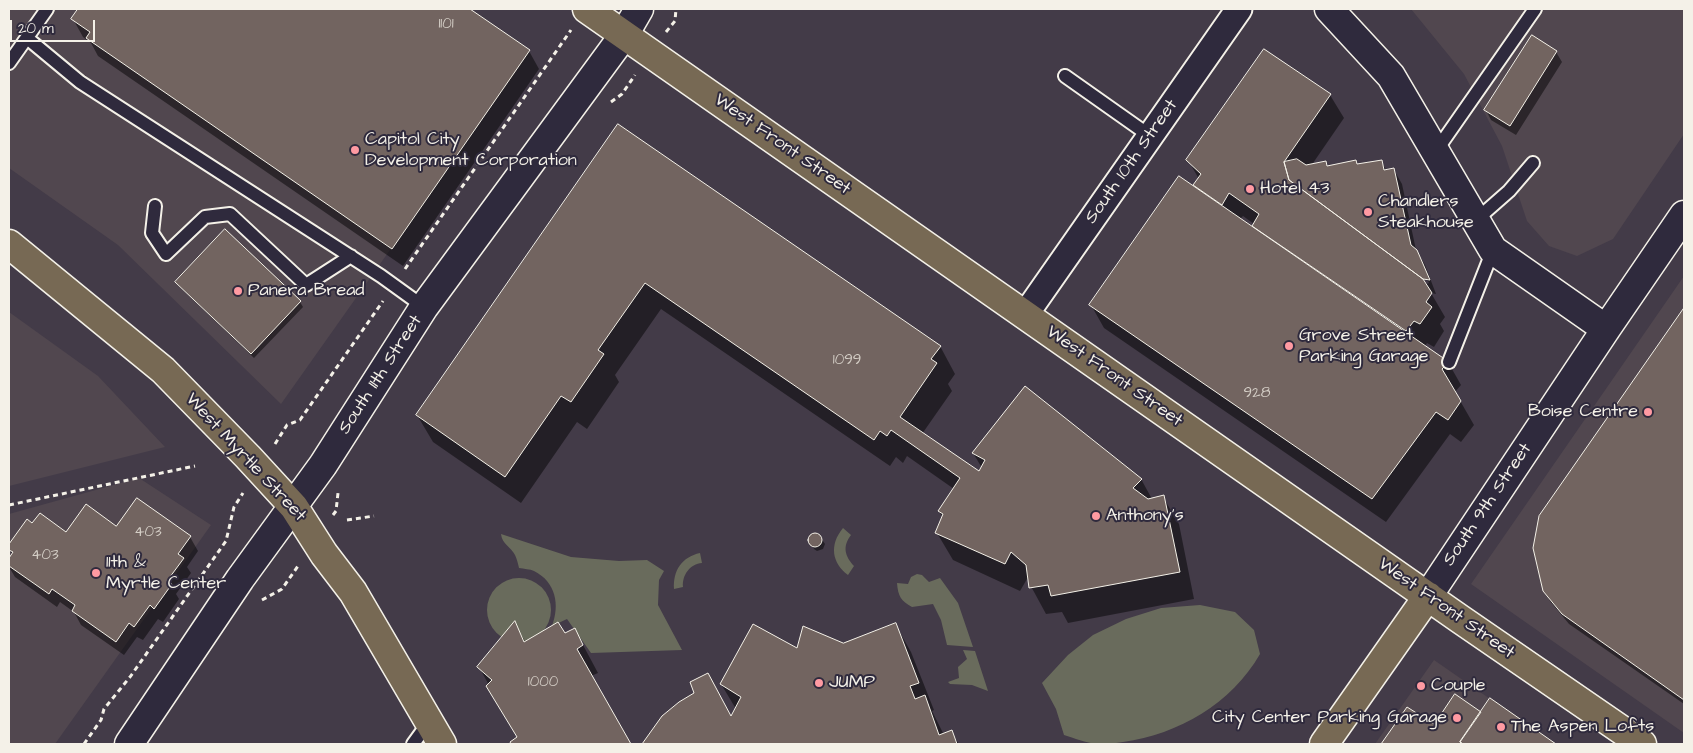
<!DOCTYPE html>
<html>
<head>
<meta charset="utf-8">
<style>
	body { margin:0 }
	#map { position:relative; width:1693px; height:753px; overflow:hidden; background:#433b48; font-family:"Architects Daughter",sans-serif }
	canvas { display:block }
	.frame { position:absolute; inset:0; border:10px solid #f4f1e8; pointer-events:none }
	.scale { position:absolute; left:10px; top:20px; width:85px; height:22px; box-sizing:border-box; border:2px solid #f4f1e8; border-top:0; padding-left:6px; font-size:15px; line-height:18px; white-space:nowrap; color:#f4f1e8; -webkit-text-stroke:4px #2f2a3d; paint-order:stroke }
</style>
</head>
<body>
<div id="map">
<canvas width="1693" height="753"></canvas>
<div class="frame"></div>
<div class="scale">20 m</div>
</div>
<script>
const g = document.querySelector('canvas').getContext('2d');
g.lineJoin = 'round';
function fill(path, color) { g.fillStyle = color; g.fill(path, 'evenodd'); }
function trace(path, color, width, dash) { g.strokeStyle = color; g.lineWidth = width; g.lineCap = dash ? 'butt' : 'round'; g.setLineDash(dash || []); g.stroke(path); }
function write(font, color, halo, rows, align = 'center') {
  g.font = font + ' "Architects Daughter",sans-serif'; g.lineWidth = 4; g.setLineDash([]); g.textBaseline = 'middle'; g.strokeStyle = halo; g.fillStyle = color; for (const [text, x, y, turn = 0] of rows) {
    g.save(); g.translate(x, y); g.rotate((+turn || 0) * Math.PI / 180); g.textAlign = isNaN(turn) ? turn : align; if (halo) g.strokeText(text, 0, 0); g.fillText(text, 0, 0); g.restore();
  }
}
fill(new Path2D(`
	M9 9H471L530 52 281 404 118 245 9 168Z
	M1411 9H1684V134L1613 239 1577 256 1549 246 1527 221 1502 146 1464 74Z
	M1684 276V733L1471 584Z
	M9 312 98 376 165 447 9 486Z
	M139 478 211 525 55 744H9V514Z
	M1434 660 1555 744H1375Z`), '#51474f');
fill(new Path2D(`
	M843 528 851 535C842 547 845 556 854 566L848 575C832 563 829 545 843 528Z
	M501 534 571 557 619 561 647 560 664 571 659 580 658 605 682 650 591 653 567 619 552 626C560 605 556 582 534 571 530 569 524 569 519 568 518 564 517 559 515 555 511 547 502 544 501 534Z
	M700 553 702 563C690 564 682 575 683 587L674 589C673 570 682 557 700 553Z
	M917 574 922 575 929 582 940 578 958 603 973 647 947 645 941 620 933 604 912 607C901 601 898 596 897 583L908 584 911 577Z
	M487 610a32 32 0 1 1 64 0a32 32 0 1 1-64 0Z
	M1200 605 1235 612 1254 630 1260 654C1231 704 1179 734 1123 742 1115 743 1105 745 1097 744 1086 743 1074 738 1064 735L1056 709 1042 683 1068 655 1093 635 1126 619 1161 608Z
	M963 650 975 651 988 691 972 685 950 684 948 682 959 678 958 667 967 659Z`), '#696b5c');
fill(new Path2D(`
	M80 9H467L529 51 539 69 403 266 98 56 91 43 83 37 73 19Z
	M1532 37 1556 52 1562 62 1516 135 1491 120 1486 110Z
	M1330 95 1344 118 1311 166 1326 162 1328 167 1381 162 1387 171 1394 170 1402 184 1416 250 1425 265 1436 294 1431 293 1445 317 1440 324 1444 331 1434 347 1427 343 1425 346 1448 362 1461 385 1455 392 1474 425 1461 442 1450 434 1386 522 1104 328 1091 305 1199 179 1188 160ZM1297 184 1429 282 1428 284 1297 188ZM1243 216 1254 224 1252 227 1240 219Z
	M618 125 940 346 955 374 948 384 952 391 922 434 980 473 982 468 973 453 1141 479 1152 499 1163 497 1179 524 1194 599 1068 623 1062 612 1046 614 1027 579 1020 591 953 560 937 533 943 518 939 511 954 489 907 456 903 463 896 457 890 466 661 309 615 375 619 382 587 429 577 422 521 503 433 442 417 415Z
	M225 231 300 302 303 307 254 358 179 286 176 282Z
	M1684 310V704L1569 624 1550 601 1544 590 1540 516Z
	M27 521 33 525 67 533 117 528 190 537 198 551 187 567 191 573 176 594 179 599 163 622 158 619 143 640 137 637 124 655 81 625 74 612 60 602 57 607 15 577 9 567V560L12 555 9 546Z
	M816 533 819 535 825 544 823 549 817 551 814 549 809 538 812 535Z
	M515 624 526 643 565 634 575 630 598 673 591 676 630 744H513L512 742 518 738 479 667Z
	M895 624 911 652 934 710 932 711 944 735 951 732 959 744H644L663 717 696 693 708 675 731 717 736 709 721 684 798 650 843 644Z
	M1490 700 1554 744H1383L1408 708 1434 726 1481 714Z`), '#0007');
const building = new Path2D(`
	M78 9H470L530 50 392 249 86 38 90 32 71 19Z
	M1532 35 1557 51 1510 126 1484 110Z
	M1264 49 1331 94 1284 162 1289 180 1423 279 1432 293 1426 302 1432 307 1420 324 1414 321 1406 331 1252 226 1259 214 1229 193 1222 205 1193 185 1201 174 1186 160Z
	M618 124 941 346 931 359 937 363 900 417 979 471 985 460 972 453 1025 386 1142 479 1133 488 1148 499 1164 495 1180 572 1051 596 1048 585 1029 588 1026 565 1011 552 1005 564 935 533 943 514 938 511 960 478 891 430 887 436 880 431 874 440 645 283 598 350 604 354 571 402 561 396 505 477 416 415Z
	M1297 159 1306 165 1326 161 1327 166 1356 160 1357 164 1382 160 1384 170 1394 168 1411 245 1417 250 1430 280 1423 279 1289 180 1284 162Z
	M1179 176 1449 362 1442 369 1461 401 1448 420 1436 412 1372 499 1089 305Z
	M225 229 301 301 251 354 175 282Z
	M1684 308V700L1562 614 1543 591 1533 548 1539 516Z
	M137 498 191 536 178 554 184 558 167 581 172 584 154 609 150 605 134 627 129 623 116 642 72 611 75 605 52 589 49 594 9 566V558L13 552 9 550V544L27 519 32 523 40 513 66 532 86 504 116 526Z
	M808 540a7 7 0 1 1 14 0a7 7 0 1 1-14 0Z
	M515 621 524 642 558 622 565 633 575 628 583 645 577 649 631 744H511L510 742 517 737 486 686 492 680 477 667Z
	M896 623 919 683 910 686 915 699 925 695 939 735 952 730 957 744H642L662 716 679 702 694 693 690 682 708 673 731 716 741 697 720 684 753 624 797 648 803 626 843 643Z
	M1455 694 1481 712 1460 742 1463 744H1381L1407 707 1434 724Z
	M1490 698 1556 744H1463L1460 742Z`);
fill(building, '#726460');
trace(building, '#f4f1e8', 1);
const lane = new Path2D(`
	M27 38 80 82 381 276 424 307
	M9 63 47 9
	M1065 76 1150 136
	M1436 151 1535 9
	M155 206 152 233 166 254 205 217 230 214 306 285 351 256
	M1476 220 1509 191 1533 163
	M1449 362 1493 250
	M413 744 429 722`);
const street = new Path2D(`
	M1025 315 1239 9`);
const secondary = new Path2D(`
	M1329 9 1391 76 1493 250 1606 329
	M1428 596 1606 329 1684 215
	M129 744 240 579 323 465 424 307 624 35 639 9`);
const primary = new Path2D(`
	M587 9 1460 619 1642 744
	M9 244 163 370 248 457 294 507 324 554 353 592 442 744
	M1324 744 1428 596`);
trace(lane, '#f4f1e8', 16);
trace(street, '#f4f1e8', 29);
trace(secondary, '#f4f1e8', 31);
trace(primary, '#f4f1e8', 31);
trace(new Path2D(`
	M666 32 675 21 676 9
	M611 102 622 94 635 75
	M405 269 571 30
	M275 444 287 425 300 420 383 301
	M9 505 195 466
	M333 515 336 511 338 493
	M347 520 374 516
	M262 600 282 589 298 566
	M84 744 101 720 104 709 130 677 226 541 234 507 243 493`), '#f4f1e8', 3, [5, 4]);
trace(lane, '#2f2a3d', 12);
trace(street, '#2f2a3d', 25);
trace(secondary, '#2f2a3d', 28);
trace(primary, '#776954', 28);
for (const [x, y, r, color] of [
	[355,150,5,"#ff9aa2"],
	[1250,189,5,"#ff9aa2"],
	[1368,212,5,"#ff9aa2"],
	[238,291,5,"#ff9aa2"],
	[1289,346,5,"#ff9aa2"],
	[1648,412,5,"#ff9aa2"],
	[1096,516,5,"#ff9aa2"],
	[96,573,5,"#ff9aa2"],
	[819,683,5,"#ff9aa2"],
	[1421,686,5,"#ff9aa2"],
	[1457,718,5,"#ff9aa2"],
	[1501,727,5,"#ff9aa2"]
]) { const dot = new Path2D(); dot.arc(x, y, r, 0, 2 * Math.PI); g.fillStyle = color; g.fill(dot); trace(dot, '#2f2a3d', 2); }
write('15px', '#d4cec6', null, [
	["1101",446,25],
	["1099",847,361],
	["928",1257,394],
	["403",148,533],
	["403",45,556],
	["1000",543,683]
]);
write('18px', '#f4f1e8', '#2f2a3d', [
	["Capitol City",365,140],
	["Development Corporation",365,161],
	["Hotel 43",1260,189],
	["Chandlers",1378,202],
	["Steakhouse",1378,223],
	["Panera Bread",248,291],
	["Grove Street",1299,336],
	["Parking Garage",1299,357],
	["Boise Centre",1638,412,"right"],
	["Anthony's",1106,516],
	["11th &",106,563],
	["Myrtle Center",106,584],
	["JUMP",829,683],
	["Couple",1431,686],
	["City Center Parking Garage",1447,718,"right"],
	["The Aspen Lofts",1511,727]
], 'left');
write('18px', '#f4f1e8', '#2f2a3d', [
	["West Front Street",782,145,35],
	["South 10th Street",1132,162,-55],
	["South 11th Street",381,375,-57],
	["West Front Street",1114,377,35],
	["West Myrtle Street",245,458,47],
	["South 9th Street",1488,505,-56],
	["West Front Street",1446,609,35]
]);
</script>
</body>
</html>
